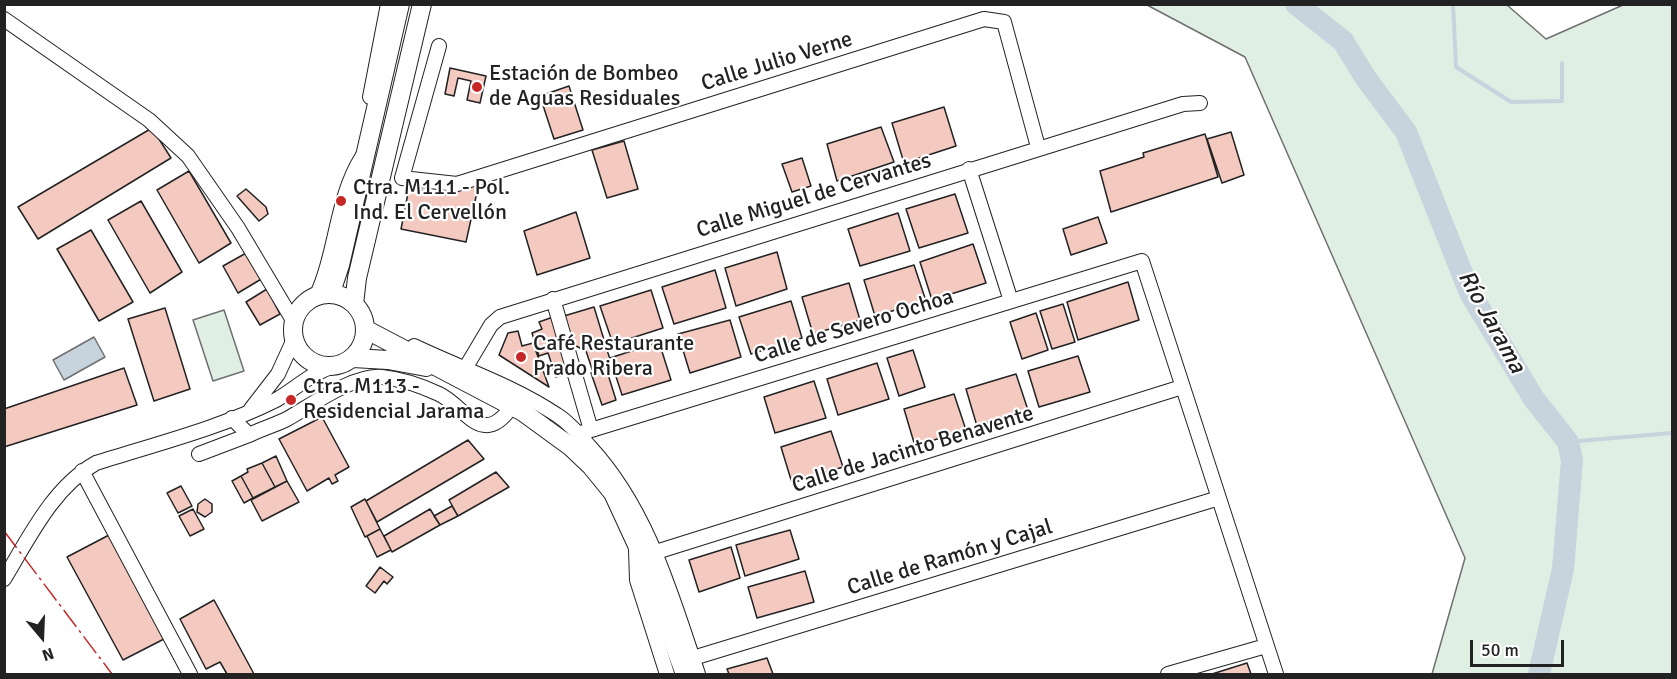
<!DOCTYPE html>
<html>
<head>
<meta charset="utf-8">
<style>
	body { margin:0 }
	#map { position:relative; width:1677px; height:679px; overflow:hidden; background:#fff; font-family:Signika,sans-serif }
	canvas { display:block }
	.frame { position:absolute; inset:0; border:6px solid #222; pointer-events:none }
	.north { position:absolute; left:12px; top:607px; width:60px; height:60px; -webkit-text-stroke:4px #fff; paint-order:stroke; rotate:161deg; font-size:16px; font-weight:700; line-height:24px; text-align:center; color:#222 }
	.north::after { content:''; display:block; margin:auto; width:21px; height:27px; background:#222; clip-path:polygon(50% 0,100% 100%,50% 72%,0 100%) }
	.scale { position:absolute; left:1470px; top:640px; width:94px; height:27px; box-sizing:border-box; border:3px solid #222; border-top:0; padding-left:8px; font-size:18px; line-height:21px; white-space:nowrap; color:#222; -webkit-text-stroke:4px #fff; paint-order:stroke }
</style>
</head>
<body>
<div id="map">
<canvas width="1677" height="679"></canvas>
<div class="frame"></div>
<div class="north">N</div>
<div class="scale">50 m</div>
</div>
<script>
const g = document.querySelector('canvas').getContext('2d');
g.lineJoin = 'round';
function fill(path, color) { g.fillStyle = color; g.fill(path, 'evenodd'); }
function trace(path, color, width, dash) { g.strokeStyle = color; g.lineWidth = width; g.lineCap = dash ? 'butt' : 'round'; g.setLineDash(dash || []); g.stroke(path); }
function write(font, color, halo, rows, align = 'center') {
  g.font = font + ' Signika,sans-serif'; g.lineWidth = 4.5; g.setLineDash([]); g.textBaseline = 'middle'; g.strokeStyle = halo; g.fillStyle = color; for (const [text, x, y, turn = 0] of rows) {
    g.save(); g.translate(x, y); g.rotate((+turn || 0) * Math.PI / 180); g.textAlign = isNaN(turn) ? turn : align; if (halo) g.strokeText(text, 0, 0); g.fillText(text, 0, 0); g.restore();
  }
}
const green = new Path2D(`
	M1147 5H1507L1546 39 1623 5H1672V674H1432L1465 558 1245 57Z
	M224 310 244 371 213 381 193 320Z`);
fill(green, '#e0efe3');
trace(green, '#6f6f6f', 1.5);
const water = new Path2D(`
	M94 337 105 357 64 380 53 360Z`);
fill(water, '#c7d3dd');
trace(water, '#6f6f6f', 1.5);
trace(new Path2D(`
	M1453 4 1456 67 1511 102 1562 101V63
	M1568 442 1672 433`), '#c7d3dd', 4);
trace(new Path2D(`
	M1296 4 1343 41 1365 77 1406 132 1470 293 1534 399 1568 442 1572 460 1563 569 1539 674`), '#c7d3dd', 22);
const building = new Path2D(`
	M450 68 486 76 480 103 467 100 471 81 458 78 454 96 445 94Z
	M569 86 583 130 554 139 540 96Z
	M944 107 956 146 904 163 892 123Z
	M881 127 894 162 837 181 827 144Z
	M152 128 171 158 38 239 18 207Z
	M1231 132 1244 175 1222 183 1207 139Z
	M1205 134 1218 177 1111 212 1100 171 1144 157 1143 153Z
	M624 141 638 189 607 198 592 150Z
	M802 158 811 186 792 192 782 164Z
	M189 171 231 243 199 263 157 190Z
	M479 183 466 242 401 229 409 188 446 195Z
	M246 189 266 207 268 214 259 221 237 196Z
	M955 194 968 233 919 248 906 209Z
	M141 201 182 272 150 293 108 220Z
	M576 212 590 258 537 275 524 231Z
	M898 213 910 251 860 266 848 229Z
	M1098 217 1107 243 1071 255 1063 229Z
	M91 230 133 302 99 321 57 249Z
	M973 244 986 283 932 300 920 262Z
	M248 252 263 278 238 293 223 266Z
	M777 252 787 289 736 306 725 268Z
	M914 265 926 301 875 316 864 280Z
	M715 270 726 308 674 324 662 287Z
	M1128 282 1139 320 1078 340 1067 302Z
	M849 283 860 320 813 334 802 297Z
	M267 289 280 314 260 325 246 302Z
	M651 290 663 328 613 344 600 306Z
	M791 301 802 338 751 354 739 317Z
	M1063 304 1075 342 1052 349 1040 311Z
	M594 307 612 366 593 372 586 351 574 345 564 316Z
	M165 308 190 389 154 401 128 319Z
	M1036 313 1048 350 1022 359 1010 322Z
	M553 317 571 372 556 377 548 353 539 356 532 333 542 329 539 322Z
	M730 320 741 357 690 373 678 334Z
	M518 331 522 346 533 343 549 387 499 355 508 333Z
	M659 342 671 380 622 395 610 358Z
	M913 350 925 387 899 396 887 358Z
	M1078 356 1090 392 1039 407 1028 371Z
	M877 363 889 399 838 415 827 379Z
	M124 368 137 405 4 447V409Z
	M606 368 616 400 602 405 591 373Z
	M1016 374 1028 410 977 426 966 389Z
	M814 381 826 418 775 433 764 397Z
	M954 394 966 430 915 446 904 409Z
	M322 417 349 467 335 475 338 481 332 484 329 478 307 491 279 439Z
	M831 431 843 467 792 483 781 447Z
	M468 440 484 459 377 522 366 501Z
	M276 456 287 481 275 487 262 463Z
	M262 463 275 487 253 498 241 476 248 472 247 469Z
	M496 472 509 487 458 516 449 500Z
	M241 476 253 498 244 503 232 481Z
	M287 481 299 502 262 521 251 500Z
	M181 486 192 506 178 513 167 493Z
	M205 499 212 504V512L205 517 197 512 198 504Z
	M365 499 380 529 365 537 351 507Z
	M452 506 458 516 440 525 434 516Z
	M193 509 204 529 190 536 179 516Z
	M430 509 440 525 392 552 384 536Z
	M380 529 391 550 377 557 367 536Z
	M790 530 799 559 745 576 736 545Z
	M109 535 164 639 123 660 67 557Z
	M731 547 740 578 699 592 689 560Z
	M380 567 393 577 387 584 384 581 375 593 366 586Z
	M805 571 814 602 757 618 748 587Z
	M214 600 254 674H227L220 662 206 669 180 619Z
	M767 658 773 674H729L727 669Z
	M1247 663 1251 674H1212Z`);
fill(building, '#f3c9c0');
trace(building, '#222', 1.5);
const minor = new Path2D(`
	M4 19 149 120 188 156 238 228 294 322
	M439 46 402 178 457 184 984 19 1004 22 1038 147
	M370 97 388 4
	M969 169 1011 301
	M316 297C337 252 336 198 362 157
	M553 299 591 430
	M414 346C462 369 512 385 557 415 570 423 580 436 590 447 648 510 671 594 698 674
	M466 367 491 325 500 317 1183 104 1200 103
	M251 409 278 374 294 339
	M232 418 249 435C261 429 275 425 287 419 310 406 354 374 382 377 400 379 422 386 439 394 465 406 482 450 512 406
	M578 434 1142 261 1276 674
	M199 454 249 435
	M82 471 190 674
	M636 550 637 580 667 674
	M656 552 1182 387
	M4 579C29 538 53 487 96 463 156 444 220 428 276 400 295 389 310 374 331 367
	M693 658 1219 498
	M1168 674 1266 646`);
const major = new Path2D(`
	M293 330a36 36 0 1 1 72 0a36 36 0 1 1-72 0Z
	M327 294 333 286 340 265 400 4
	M354 304 357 278 422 4
	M365 329 523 412 571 447 591 466 613 493 637 545 685 674
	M353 358 388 360 426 367`);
trace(minor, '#222', 16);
trace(major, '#222', 20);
trace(minor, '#fff', 14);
trace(major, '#fff', 18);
trace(new Path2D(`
	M4 531 112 674`), '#c62828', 1.5, [21, 4.5, 3, 4.5]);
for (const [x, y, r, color] of [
	[477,87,6,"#c62828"],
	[341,201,6,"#c62828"],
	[521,357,6,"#c62828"],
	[291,400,6,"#c62828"]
]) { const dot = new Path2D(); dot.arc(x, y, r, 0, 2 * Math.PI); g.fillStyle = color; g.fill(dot); trace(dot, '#fff', 2); }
write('22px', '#222', '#fff', [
	["Calle Julio Verne",777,62,-17],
	["Calle Miguel de Cervantes",814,196,-17],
	["Calle de Severo Ochoa",854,327,-17],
	["Calle de Jacinto Benavente",913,450,-17],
	["Calle de Ramón y Cajal",950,558,-17]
]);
write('22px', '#222', '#fff', [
	["Estación de Bombeo",489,74],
	["de Aguas Residuales",489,99],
	["Ctra. M111 - Pol.",353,188],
	["Ind. El Cervellón",353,213],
	["Café Restaurante",533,344],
	["Prado Ribera",533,369],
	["Ctra. M113 -",303,387],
	["Residencial Jarama",303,412]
], 'left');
write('italic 24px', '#222', '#fff', [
	["Río Jarama",1491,322,61]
]);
</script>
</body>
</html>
